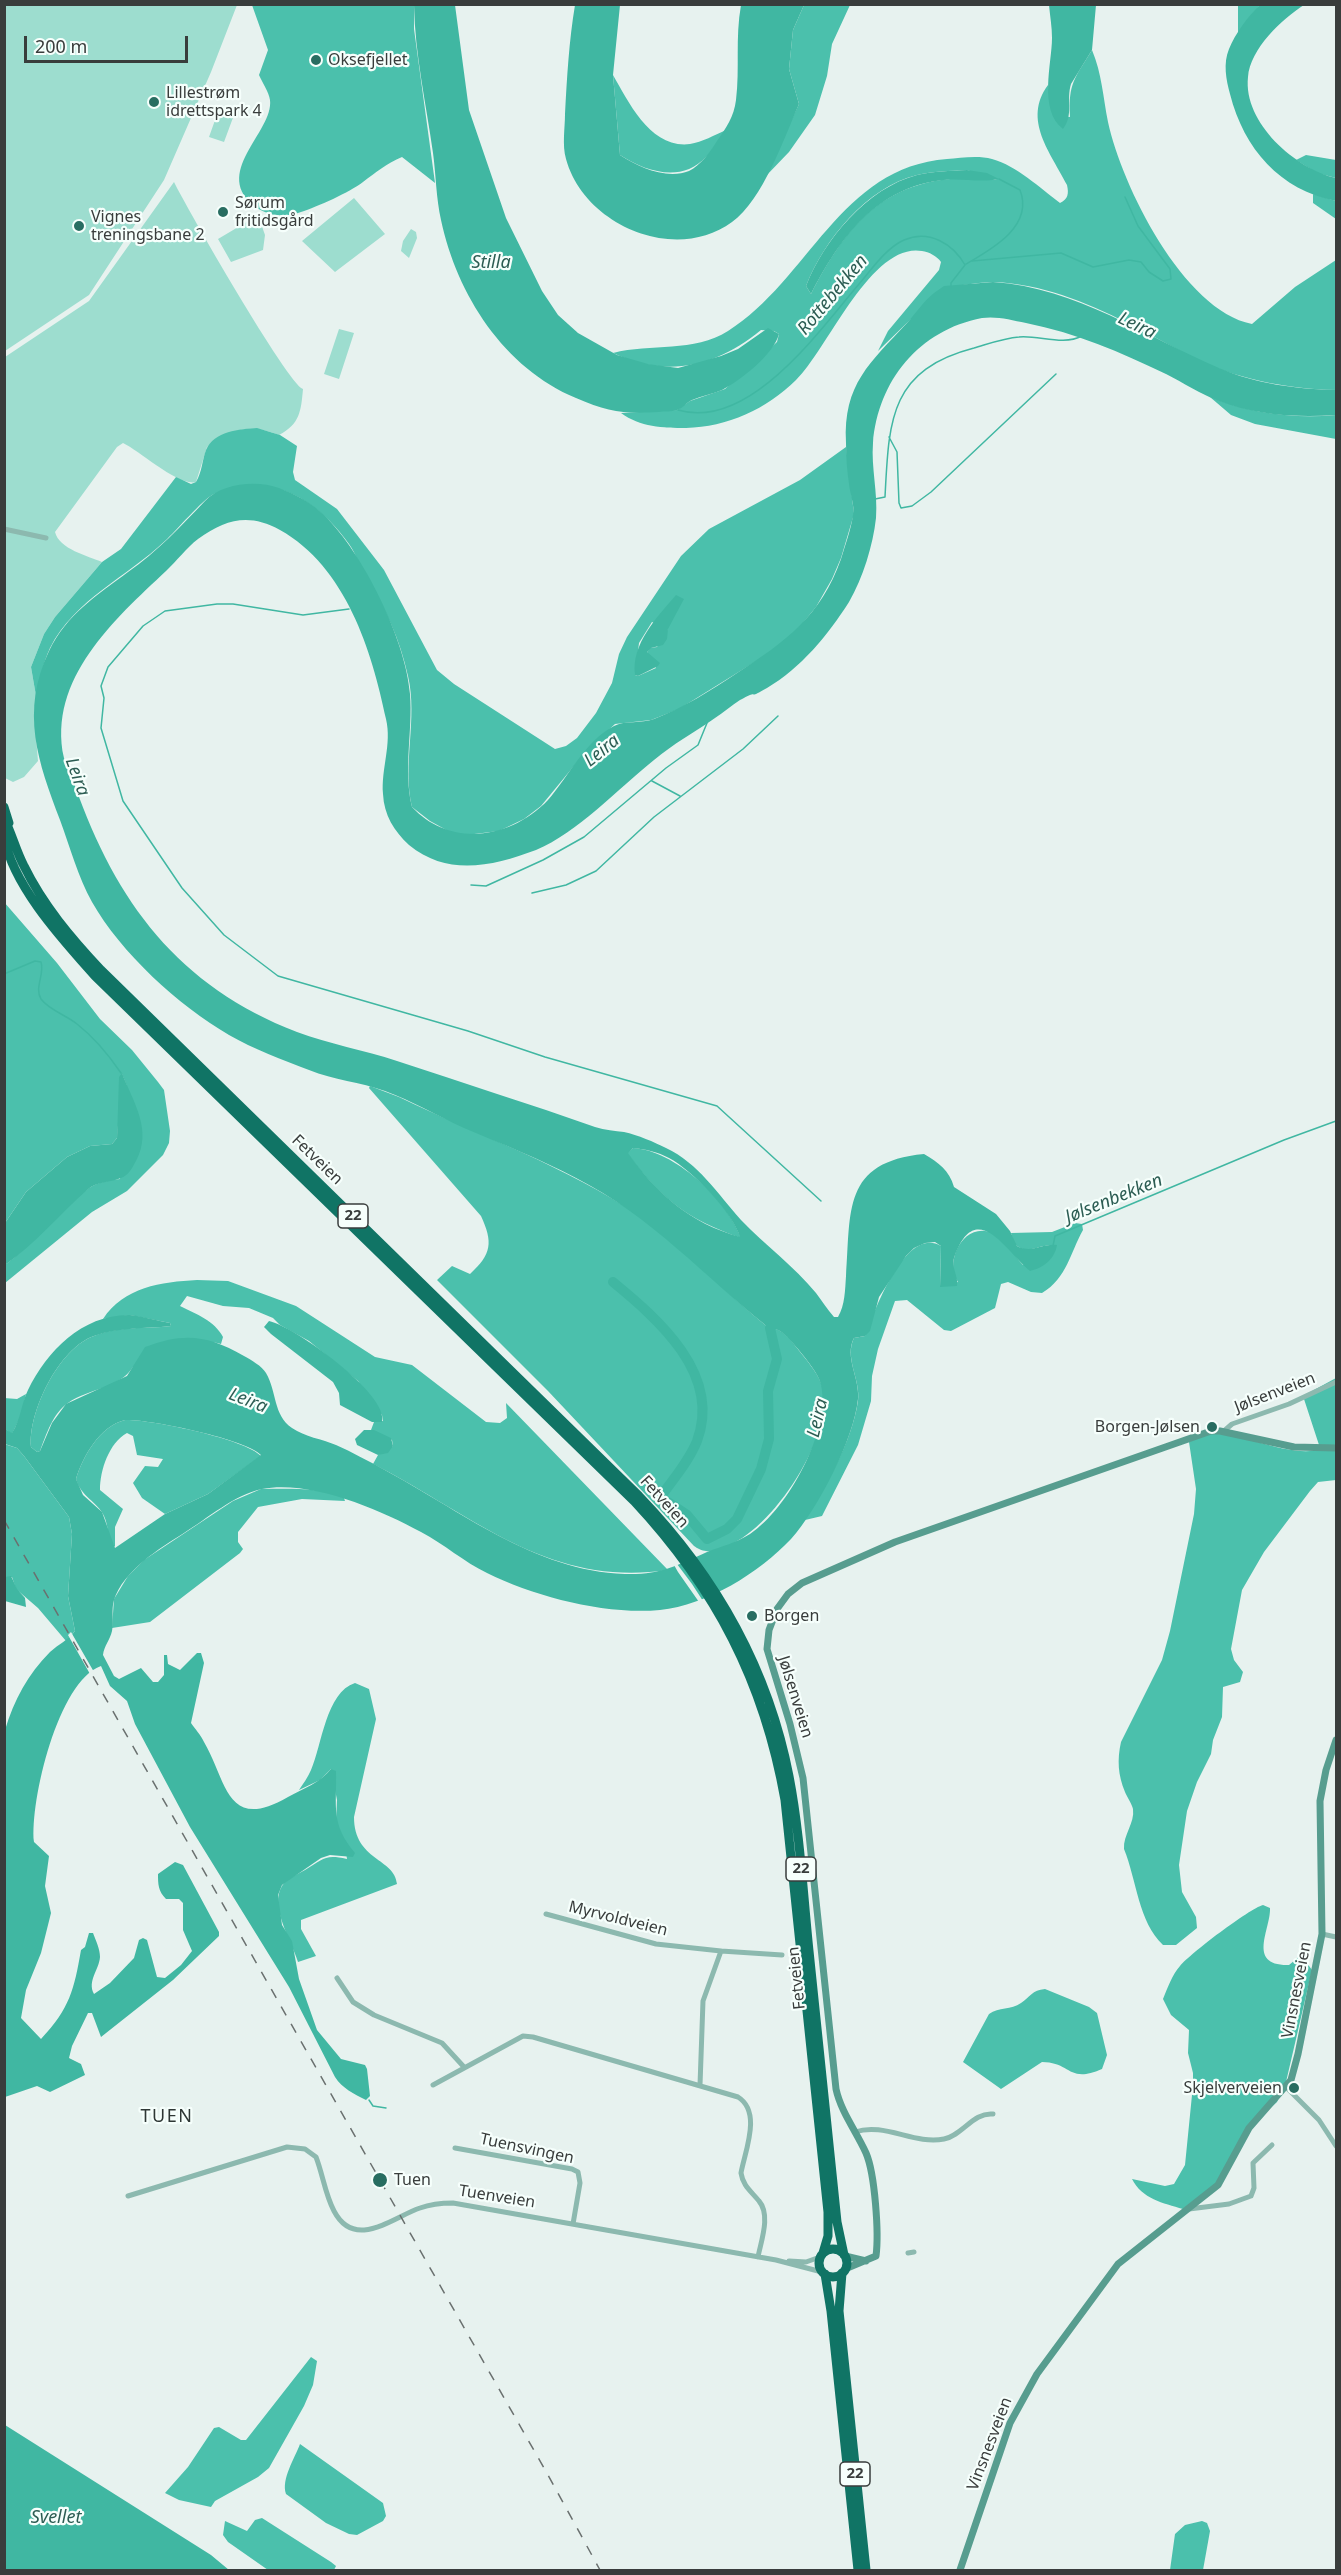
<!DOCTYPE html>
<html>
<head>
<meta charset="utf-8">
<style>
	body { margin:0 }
	#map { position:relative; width:1341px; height:2575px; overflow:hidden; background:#e7f2ef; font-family:"Noto Sans",sans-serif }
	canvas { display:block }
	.frame { position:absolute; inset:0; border:6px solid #393d3c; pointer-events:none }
	.scale { position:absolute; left:24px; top:36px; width:164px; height:27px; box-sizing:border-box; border:3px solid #393d3c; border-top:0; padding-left:8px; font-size:18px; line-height:21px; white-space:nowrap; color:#393d3c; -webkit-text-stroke:4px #f6fffc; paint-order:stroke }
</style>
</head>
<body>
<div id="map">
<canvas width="1341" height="2575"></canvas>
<div class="frame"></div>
<div class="scale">200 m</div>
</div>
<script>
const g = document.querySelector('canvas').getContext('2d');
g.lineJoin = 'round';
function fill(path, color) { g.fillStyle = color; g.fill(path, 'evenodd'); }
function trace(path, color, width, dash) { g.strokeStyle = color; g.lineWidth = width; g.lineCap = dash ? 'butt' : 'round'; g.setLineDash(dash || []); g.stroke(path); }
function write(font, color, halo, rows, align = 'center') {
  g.font = font + ' "Noto Sans",sans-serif'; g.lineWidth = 4.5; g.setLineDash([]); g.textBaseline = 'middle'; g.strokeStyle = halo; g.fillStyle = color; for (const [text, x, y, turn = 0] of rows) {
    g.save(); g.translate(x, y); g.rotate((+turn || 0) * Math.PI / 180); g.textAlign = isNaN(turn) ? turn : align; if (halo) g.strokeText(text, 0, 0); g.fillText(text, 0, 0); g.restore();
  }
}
fill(new Path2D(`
	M5 4 237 5 211 72 164 180 89 295 5 351Z
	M219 109 234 115 224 142 209 137Z
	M174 182C186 207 288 384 303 389 301 411 300 424 279 435 248 423 234 429 207 447L196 482C179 487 140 451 123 443L117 447 55 532C59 549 88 556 102 562L55 617 44 634 31 667 36 696 34 713 38 761 24 777 13 782 5 778V357L89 301Z
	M354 198 385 234 335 272 302 241Z
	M259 218 265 235 263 250 231 262 218 239 250 220Z
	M411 229 416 232 417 238 409 258 401 251 403 241Z
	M339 329 354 333 339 379 324 374Z`), '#9dddcf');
fill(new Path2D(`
	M252 5H414V29L435 183 402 157C387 163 375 173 363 182 350 192 317 207 301 212 287 217 271 217 257 208 209 174 274 132 270 100 269 92 262 82 259 75L268 50Z
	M804 5H850L832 44 827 76 815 115 789 152 764 178 799 104 789 69 793 30Z
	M1238 5H1260L1238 33Z
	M1092 50C1102 74 1103 97 1108 122 1122 186 1183 310 1252 324L1295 287 1336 260V390C1287 389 1235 379 1190 356 1148 334 1107 310 1062 295 1041 288 1017 283 994 282 978 282 961 286 944 287L878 351 888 331 939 270 941 262C937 256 929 252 922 251 871 242 828 349 796 380 767 409 727 427 686 428 663 428 640 427 621 413L677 410 690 401 725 389 777 342 779 334 774 331 761 330C717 366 668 379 613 353 651 343 694 353 728 331 809 280 840 167 947 159 960 158 978 155 992 159 1017 166 1040 188 1060 203 1068 199 1069 194 1067 185 1051 153 1022 120 1048 85L1054 115 1070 117C1068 83 1075 78 1092 50ZM967 170 997 180C979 180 960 177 941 180 873 190 841 236 811 294L806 286C824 240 867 187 917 175 933 171 950 171 967 170Z
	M613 75C629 103 651 149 690 144 702 142 715 135 726 130 719 139 714 149 706 157 682 183 646 172 620 155Z
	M1306 155 1336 160V178L1317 173 1296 160Z
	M1313 194 1336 201V219L1313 203Z
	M1210 397C1250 413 1293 419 1336 415V439L1255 424 1231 415Z
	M257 428 280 435 297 446 293 472 295 480 337 509 384 570 437 670 454 684 555 749 566 746 577 738 596 713 612 683 619 654 627 637 681 556 709 529 800 480 846 447 854 514 841 558 832 579 816 607 793 635 766 655 679 709 651 720 615 724 587 750 541 806 524 819 499 831 466 835 450 832 430 821 412 807C402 764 418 719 408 676 400 639 385 608 366 576 360 566 356 554 349 544 317 499 268 469 214 494 203 499 176 531 165 541 127 577 75 599 50 648 43 663 40 680 36 696L31 667 44 634 55 617 102 562 121 549 176 477 191 484 196 482C202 472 202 461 206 450 214 431 240 429 257 428ZM652 622 668 629 657 647 650 648 647 652 656 668 638 676 635 675 639 643Z
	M4 902 57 963 100 1019 132 1050 158 1082 164 1090 170 1131 169 1143 163 1155 127 1191 92 1212 5 1283V1265C35 1243 58 1210 89 1188 98 1182 110 1180 120 1179L127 1086 122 1074 117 1138 112 1144 90 1146 67 1157 26 1192 5 1223Z
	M370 1086 399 1097C480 1136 566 1166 641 1217 687 1249 725 1293 769 1328 782 1328 790 1339 797 1348 805 1358 817 1372 821 1383 839 1431 771 1533 724 1547 719 1549 712 1552 706 1551 702 1551 697 1548 694 1546L548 1391 437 1280 452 1266 470 1274C492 1254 493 1242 481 1216L369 1088Z
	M633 1148C674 1150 727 1199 741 1238 687 1219 661 1199 627 1153Z
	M1075 1223 1082 1224 1083 1230C1070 1253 1067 1278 1042 1293L1031 1292 1008 1282 1001 1284 995 1308 951 1331 944 1330 907 1300 895 1301 878 1349 872 1376 871 1401 858 1445 822 1516 805 1520C827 1482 851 1445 858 1401 861 1380 844 1358 854 1338L865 1336C874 1313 905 1225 941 1246L940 1286 958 1282C945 1264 960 1228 985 1231 1001 1232 1013 1254 1023 1265L1056 1246C1040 1242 1028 1258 1014 1243L1011 1233 1052 1232Z
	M197 1280 228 1281 296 1306 375 1357 412 1365 486 1422 500 1423 507 1418 506 1403 668 1570C547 1588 472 1514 373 1464L378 1455 393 1446 392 1440 371 1430 374 1422 383 1421 382 1415 358 1381 309 1341 280 1325 273 1318 249 1308 223 1306 187 1296 180 1306C196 1314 215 1321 223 1337L221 1344 213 1342 133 1367C119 1389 89 1388 68 1403 53 1413 46 1435 40 1451L37 1452 31 1447C28 1412 59 1348 94 1336 118 1326 145 1329 171 1326L170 1323 130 1315 103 1319C124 1287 161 1282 197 1280Z
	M1336 1378V1480L1318 1482 1310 1491 1264 1552 1242 1590 1231 1649 1234 1660 1243 1672 1240 1682 1223 1687 1222 1717 1213 1740 1211 1754 1197 1782 1187 1811 1179 1865 1182 1892 1196 1917 1197 1928 1176 1945H1163C1138 1921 1137 1881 1124 1849 1123 1835 1135 1823 1133 1809 1132 1804 1127 1797 1125 1792 1118 1775 1117 1760 1121 1742L1162 1660 1170 1631 1194 1514 1196 1489 1189 1442 1215 1428C1234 1435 1304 1460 1320 1448L1303 1396Z
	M26 1394 21 1416 12 1434 5 1429 4 1398 17 1399Z
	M125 1420C149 1419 246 1439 261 1456L208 1494 165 1514 142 1498 133 1483 145 1466 158 1467 163 1459 137 1455 133 1436 127 1433C109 1443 100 1470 100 1490L123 1509 115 1527V1547C107 1538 109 1527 104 1516 97 1501 81 1497 76 1479 83 1456 100 1426 125 1420Z
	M4 1444 17 1448 24 1456 69 1517 72 1534 68 1596 75 1631 66 1641 38 1608 16 1589 12 1577H5Z
	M261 1489C290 1489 318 1487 344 1498L345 1501 302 1499 258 1507 238 1532V1542L243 1549 240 1553 150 1622 112 1628 114 1599 128 1576 144 1560 233 1501Z
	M355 1683 369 1689 376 1719 354 1817C354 1861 395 1858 397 1884L301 1920V1929L316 1956 298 1962C292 1942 269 1906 282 1886 286 1879 298 1874 305 1870 324 1859 324 1854 347 1859L344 1840 336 1822 337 1800 331 1769 320 1780 299 1790C303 1784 308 1777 311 1770 322 1745 326 1692 355 1683Z
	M1263 1905 1270 1908C1271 1929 1246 1966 1289 1965L1301 1955 1312 1970 1286 2082 1277 2102 1249 2127 1213 2188 1183 2209C1163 2203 1142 2199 1132 2179L1165 2186 1174 2184 1185 2165 1193 2085V2073L1188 2053 1189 2030 1171 2015 1163 1999C1168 1987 1172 1975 1180 1966 1191 1953 1249 1909 1263 1905Z
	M1045 1989 1089 2007 1097 2013 1107 2055 1102 2069C1068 2084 1071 2062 1042 2062L1001 2089 963 2062 989 2014C999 2007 1011 2010 1021 2003 1030 1997 1032 1990 1045 1989Z
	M311 2357 317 2361 313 2385 304 2406 269 2468 258 2477 215 2501 211 2507 179 2500 165 2493 188 2467 214 2428 219 2427 241 2440H246Z
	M300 2444 383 2503 386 2516 383 2521 357 2535 349 2534 326 2523 286 2494C281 2479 295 2458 300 2444Z
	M262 2518 331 2562 336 2566 334 2570H268L228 2542 223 2535 225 2521 247 2531 255 2520Z
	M1202 2521 1207 2523 1210 2531 1203 2570H1170L1175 2534 1185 2525Z`), '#4bc0ac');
fill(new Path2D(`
	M414 5H455L469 110 506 218 542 291 558 315 578 333 617 355 648 364 678 368 721 356 738 349 768 328 779 334C774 354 740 381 722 390 712 394 702 396 692 400 687 402 682 409 677 410 672 412 664 411 659 412 624 414 608 412 576 398 504 368 457 295 441 220 436 198 436 175 433 153 426 103 415 55 414 5Z
	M575 5H620L613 75 620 155C638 167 667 180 689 171 701 165 710 152 717 141 726 128 734 117 736 100 740 68 735 39 741 5H804L793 30 789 69 799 104C784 138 763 200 732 222 675 264 584 225 566 159 562 145 565 128 565 114 567 77 569 41 575 5Z
	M1049 5H1096L1092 50 1071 84C1066 100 1074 115 1063 129 1038 110 1052 63 1052 38 1052 27 1050 16 1049 5Z
	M1260 5H1304C1282 19 1250 49 1248 77 1243 123 1296 169 1336 178V201C1280 190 1244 149 1230 94 1226 80 1223 63 1229 49 1235 34 1248 16 1260 5Z
	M967 170 987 173 999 179C981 183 962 178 944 180 876 187 840 238 811 294L806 286C824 240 867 188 917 175 933 171 950 171 967 170Z
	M993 282C1078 288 1144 336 1219 368 1256 384 1297 389 1336 390V415C1297 418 1256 415 1219 401 1200 394 1184 383 1166 374 1120 352 1076 333 1026 323 1011 320 997 316 982 318 919 330 878 381 873 443 871 468 878 492 876 518 873 545 863 578 849 602 828 635 801 668 767 688 743 702 764 687 740 700 732 705 723 713 715 718 695 732 673 744 654 760 619 788 577 833 536 850 493 866 448 877 409 845 394 831 384 815 383 794 381 769 392 744 386 719 372 651 346 567 280 530 249 513 226 519 198 539 186 548 177 561 166 571 115 619 47 679 64 758 67 770 71 775 75 786 116 902 178 986 297 1032 329 1044 364 1050 397 1061 463 1083 530 1104 595 1127 605 1130 615 1131 624 1132 638 1135 654 1142 666 1148 698 1163 718 1194 741 1220 765 1245 794 1266 816 1293 822 1301 827 1309 834 1317H838C845 1305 845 1290 846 1276 851 1211 842 1162 924 1154 939 1163 949 1170 954 1187L996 1214 1010 1231 1017 1246C1032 1254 1042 1243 1057 1245 1055 1259 1043 1268 1030 1271 1008 1254 977 1197 955 1255 950 1267 959 1276 957 1286L940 1287 941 1246 935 1242 925 1243 914 1248 906 1256 879 1297 870 1331 865 1336 854 1338C844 1357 860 1378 858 1399 854 1439 818 1509 791 1539 759 1573 707 1605 660 1610 605 1615 536 1597 487 1573 464 1562 444 1544 421 1532 378 1509 311 1480 262 1489 234 1495 208 1518 184 1533 160 1548 123 1571 114 1600 111 1610 114 1621 112 1631 110 1640 104 1646 103 1655L114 1676 119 1679 141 1668 153 1682H158L164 1675V1655H167L168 1664 180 1670 197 1653H201L204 1663 191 1723C195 1729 201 1735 204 1742 227 1781 226 1833 288 1797 303 1789 321 1782 331 1769L336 1771C337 1807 330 1823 355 1853L353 1857 330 1855 321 1858 282 1885 278 1895 282 1925 292 1941 299 1979 317 2030 341 2059 365 2065 367 2069 370 2096 366 2100C354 2094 342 2088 335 2077L289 1987 190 1827 135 1724 127 1701 110 1686 101 1666C58 1681 30 1801 34 1842L49 1856 45 1886 51 1913 41 1953 26 1990 21 2018 41 2039C70 2008 74 1990 81 1950L85 1947 89 1933H93C96 1941 100 1949 100 1957 99 1970 87 1981 94 1994L110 1983 134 1958 139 1940 143 1938 147 1940 157 1977 165 1978 181 1965 192 1951 183 1930V1903L179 1899H166C158 1891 158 1884 158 1874L175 1862 183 1865 219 1932V1936L173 1980 101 2037 92 2013H88L72 2046 69 2058 81 2064 85 2075 50 2092 37 2086 5 2097V1730C14 1700 28 1674 50 1652 59 1644 68 1640 75 1631L68 1596 72 1534 69 1517 24 1456 17 1448 5 1444V1429L12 1433C21 1419 21 1404 28 1390 47 1351 83 1314 130 1315 143 1316 157 1321 170 1323L171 1326C145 1329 119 1327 94 1336 59 1348 28 1412 31 1447L37 1452 40 1451 52 1423 66 1404 127 1376 145 1347C184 1332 208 1335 244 1356 251 1360 262 1366 266 1373 277 1392 273 1415 292 1428 305 1437 322 1439 336 1445 352 1452 368 1461 383 1469 460 1510 534 1571 625 1574 660 1575 676 1566 707 1552 722 1546 736 1543 750 1534 788 1509 831 1430 821 1385 819 1374 806 1359 798 1349 790 1340 782 1328 769 1328 705 1277 651 1216 576 1178 540 1159 502 1144 464 1128 438 1116 412 1101 385 1091 360 1082 334 1080 309 1070 283 1060 253 1049 229 1035 178 1005 121 953 92 902 78 877 70 847 60 820 38 762 20 712 49 651 67 614 96 596 128 572 157 552 181 526 205 501 222 483 257 480 279 488 295 494 312 503 324 515 363 553 406 640 410 694 413 731 403 769 412 807 450 848 511 839 548 800 569 776 585 741 614 726 625 720 641 724 654 719 683 708 710 691 737 673 785 642 821 616 841 559 845 546 851 529 853 515 855 506 850 494 849 484 847 471 846 457 846 443 843 384 870 363 907 323 916 313 923 302 934 293L944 286ZM633 1148C645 1149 658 1152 669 1158 692 1170 733 1213 740 1237 690 1223 658 1195 628 1153ZM125 1420C149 1419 246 1439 261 1455L208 1494 165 1514 115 1548 102 1512 83 1495 76 1479C83 1456 100 1426 125 1420Z
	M676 595 684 599 668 629 667 639 663 645 651 648 647 652 660 663 658 666 638 676 635 675C631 644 657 617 676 595Z
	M122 1073C133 1102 153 1130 136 1161 132 1168 129 1175 121 1178 110 1183 97 1181 87 1190 59 1215 35 1244 5 1265V1223L26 1192 67 1157 90 1146 112 1144 117 1138 119 1077Z
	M269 1321C294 1326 390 1395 382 1422H372L340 1405 339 1393 333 1382 271 1334 264 1327Z
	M364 1430H374L391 1438 393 1446 388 1453 378 1455 357 1445 355 1439Z
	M11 1576 17 1589 25 1598 26 1607 5 1601V1577Z
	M5 2425 211 2555 229 2570H5Z`), '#40b7a2');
fill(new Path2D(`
	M677 1564 692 1584 703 1601 699 1602 678 1572 674 1565Z
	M71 1632 94 1672 90 1674 68 1635Z`), '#e7f2ef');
trace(new Path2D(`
	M972 261 1061 253 1093 267 1129 260 1141 262 1149 272 1163 281 1171 279 1170 269 1138 226 1125 197
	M966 264C992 249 1034 226 1020 190L999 179
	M678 410C749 431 819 331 859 284 872 269 886 248 904 240 929 229 953 244 965 265L951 283V288
	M889 437 897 452 899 503 901 508 912 506 931 492 1056 374
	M875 499 885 497C889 421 889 370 974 348 988 344 1004 338 1019 337 1039 335 1063 346 1082 336
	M349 609 303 615 233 604H217L165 611 143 626 108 667 101 686 104 698 101 728 123 801 182 888 224 935 278 976 468 1031 545 1057 717 1106 821 1201
	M652 781 680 796
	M471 885 486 886 543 860 584 837 666 768 698 745 707 723
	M532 893 566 885 596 871 654 817 743 749 778 716
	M4 974 35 961 41 962C45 974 34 988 41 999 49 1010 66 1015 77 1024 95 1038 108 1054 121 1073
	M1053 1246 1055 1236 1284 1140 1336 1121
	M369 2100 373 2106 386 2108`), '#40b7a2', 1.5);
trace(new Path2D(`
	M613 1282C658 1319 722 1374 697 1441 689 1461 674 1478 662 1495L663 1499 687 1515 707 1539
	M707 1539 727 1529 737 1519 761 1469 769 1439 768 1391 777 1359 770 1328`), '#40b7a2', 10);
trace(new Path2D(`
	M4 529 46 538
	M1224 1431 1232 1424 1289 1404 1336 1382
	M546 1914 656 1944 721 1951
	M1322 1934 1336 1937
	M337 1978 353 2002 374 2015 442 2043 464 2067
	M433 2085 523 2036 533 2037 738 2097C762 2112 745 2151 741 2173 743 2186 751 2191 759 2201 771 2215 761 2241 758 2257
	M700 2085 703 2001 721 1951 782 1955
	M1287 2088 1319 2120 1336 2146
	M855 2132C884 2122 914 2145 944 2139 963 2135 973 2112 993 2114
	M455 2148 572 2169 578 2172 580 2183 573 2224
	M128 2196 287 2147 305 2149 316 2157C323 2175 325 2194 334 2211 355 2251 393 2217 420 2208 431 2204 442 2203 453 2203L776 2260 822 2272
	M1189 2209 1229 2204 1251 2196 1254 2188 1253 2163 1272 2145
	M908 2253 914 2252
	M789 2261 806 2262 820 2257`), '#8cb9af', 5);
trace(new Path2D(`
	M845 2256 866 2261
	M845 2269 876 2256C879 2233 875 2174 866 2153 856 2131 841 2112 836 2089L803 1778 790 1724 767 1649 769 1630 777 1609 788 1594 802 1583 895 1542 1211 1431H1220L1294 1447 1336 1448
	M960 2570 1010 2423 1037 2374 1118 2264 1218 2185 1249 2128 1291 2080 1298 2054 1322 1934 1320 1801 1326 1770 1336 1740`), '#579d8f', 7);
trace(new Path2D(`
	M4 807 9 823
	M4 818C12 834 16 851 24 866 43 905 71 938 101 970L639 1496C715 1575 768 1668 789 1776 800 1833 803 1893 809 1951 818 2041 828 2132 837 2222L844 2255
	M4 836C12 885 63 940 95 976L634 1501C716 1589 764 1681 785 1800L828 2212V2236L823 2253
	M819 2263a14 14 0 1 1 28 0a14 14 0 1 1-28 0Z
	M842 2273 839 2311 866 2570
	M825 2274 831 2311 858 2570`), '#107465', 9);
trace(new Path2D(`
	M4 1520 548 2475 600 2570`), '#6a706f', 1.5, [10, 10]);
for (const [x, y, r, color] of [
	[316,60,6,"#286d61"],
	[154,102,6,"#286d61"],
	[223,212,6,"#286d61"],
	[79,226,6,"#286d61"],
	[1212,1427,6,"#286d61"],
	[752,1616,6,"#286d61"],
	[1294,2088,6,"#286d61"],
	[380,2180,8,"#286d61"]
]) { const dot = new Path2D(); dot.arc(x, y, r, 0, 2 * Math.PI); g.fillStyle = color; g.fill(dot); trace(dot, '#f6fffc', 2); }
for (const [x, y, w] of [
	[353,1216,30],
	[801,1869,30],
	[855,2474,30]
]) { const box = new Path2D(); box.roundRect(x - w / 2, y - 12, w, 24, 4.5); g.fillStyle = '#f6fffc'; g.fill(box); trace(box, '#393d3c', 1.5); }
write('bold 15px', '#393d3c', null, [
	["22",353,1216],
	["22",801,1869],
	["22",855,2474]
]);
write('16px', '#393d3c', '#f6fffc', [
	["Oksefjellet",328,60],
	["Lillestrøm",166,93],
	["idrettspark 4",166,111],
	["Sørum",235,203],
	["fritidsgård",235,221],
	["Vignes",91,217],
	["treningsbane 2",91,235],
	["Borgen-Jølsen",1200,1427,"right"],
	["Borgen",764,1616],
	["Skjelverveien",1282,2088,"right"],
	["Tuen",394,2180]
], 'left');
write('16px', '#393d3c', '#f6fffc', [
	["Fetveien",317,1160,44],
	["Jølsenveien",1275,1393,-21],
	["Fetveien",664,1502,48],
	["Jølsenveien",795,1697,73],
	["Myrvoldveien",618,1919,14],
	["Fetveien",797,1978,-96],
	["Vinsnesveien",1297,1990,-79],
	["Tuensvingen",527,2149,12],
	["Tuenveien",497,2197,9],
	["Vinsnesveien",990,2444,-69]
]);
write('italic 18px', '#2c5d53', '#f6fffc', [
	["Stilla",491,263],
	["Rottebekken",833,295,-50],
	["Leira",1137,326,25],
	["Leira",602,751,-39],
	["Leira",77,777,70],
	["Jølsenbekken",1114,1199,-22],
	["Leira",248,1401,21],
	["Leira",818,1418,-77],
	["Svellet",56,2518]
]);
g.letterSpacing = '1.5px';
write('18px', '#2e3735', '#f6fffc', [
	["TUEN",167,2117]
]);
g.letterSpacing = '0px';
</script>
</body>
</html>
